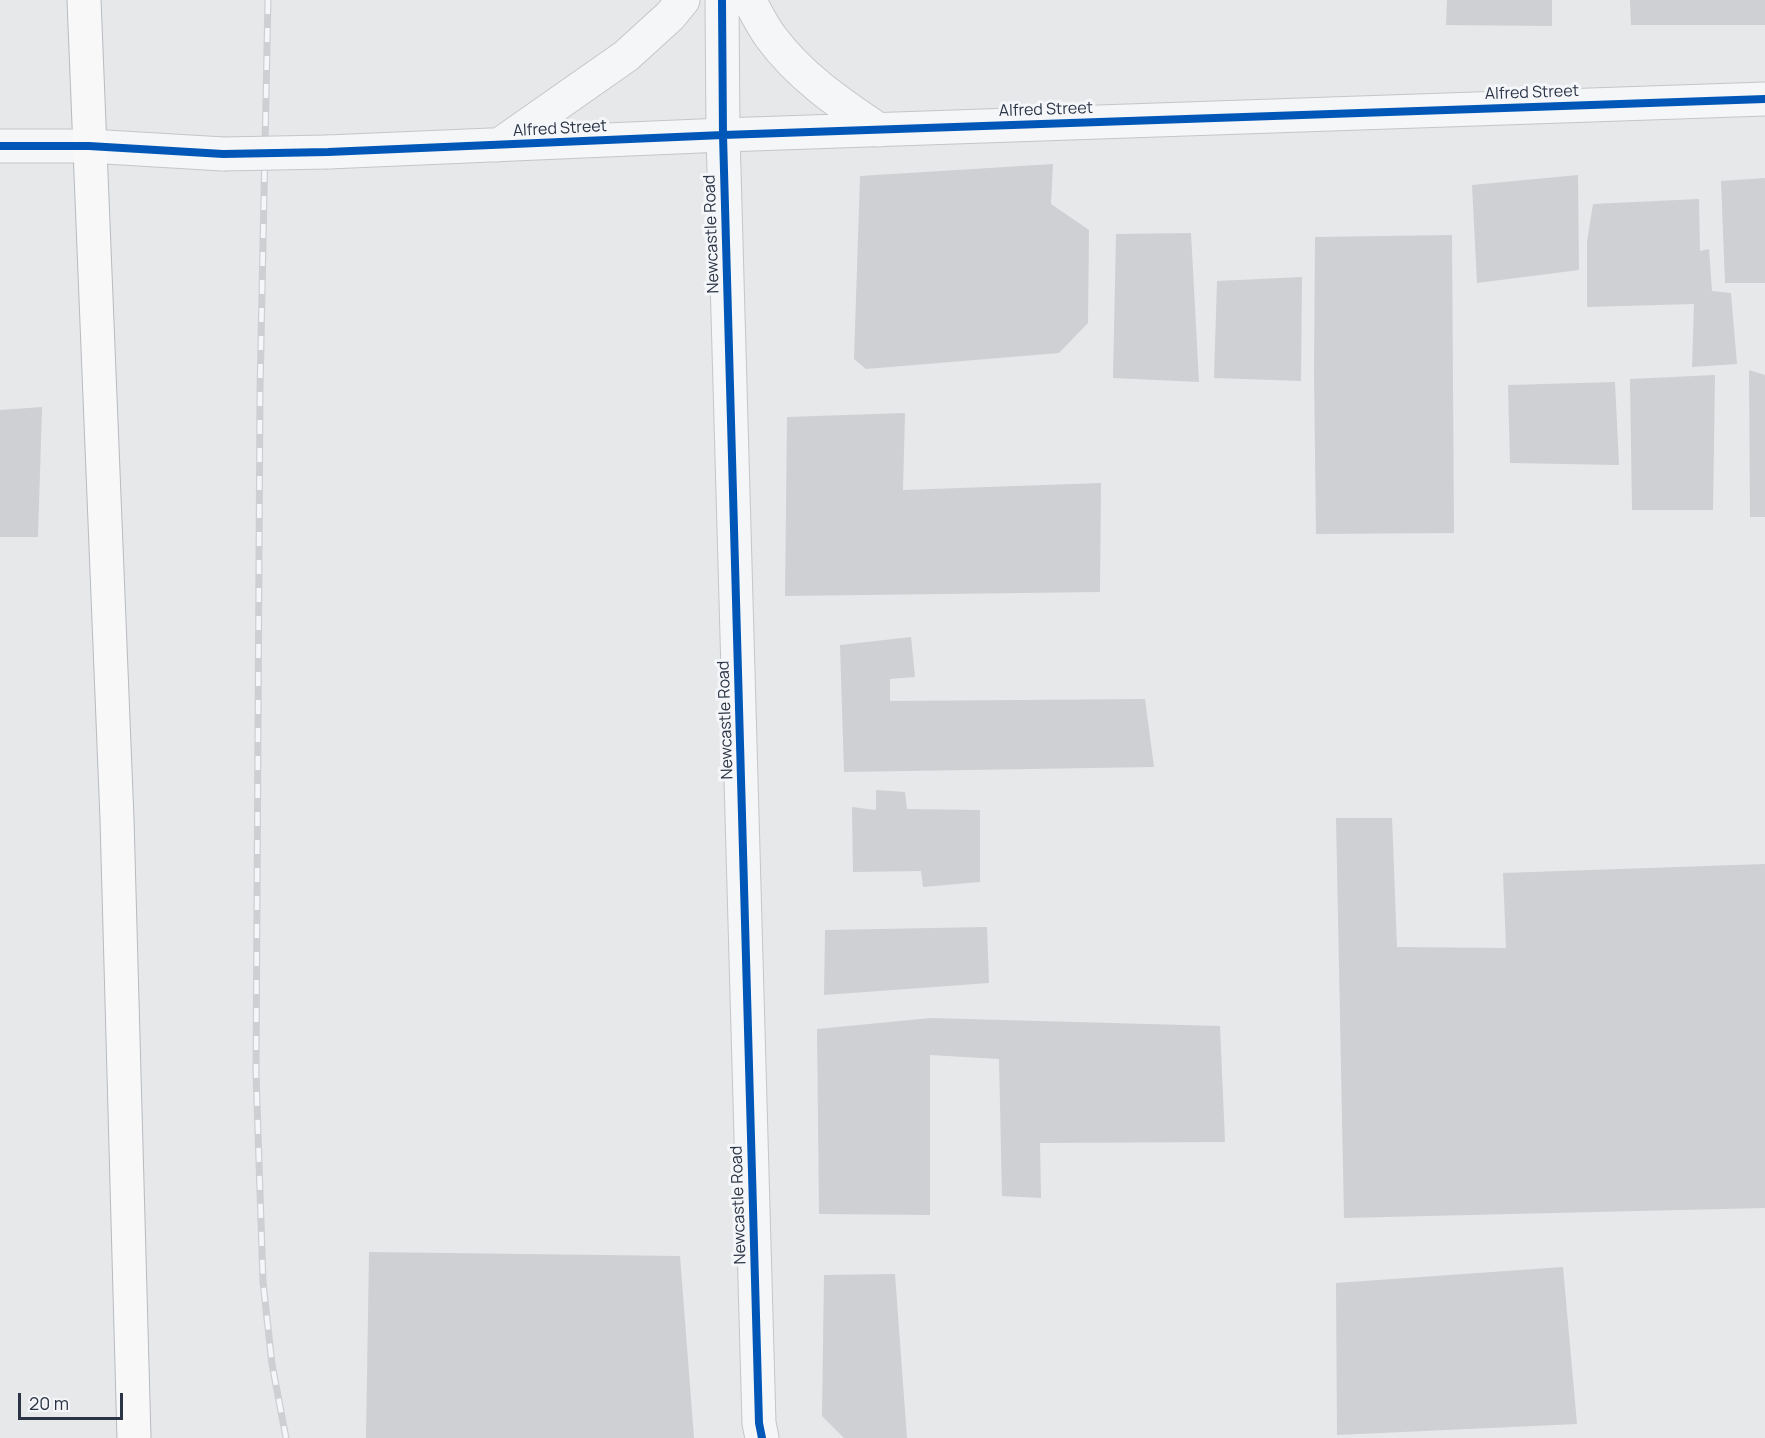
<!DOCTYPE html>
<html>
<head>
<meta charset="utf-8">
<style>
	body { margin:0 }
	#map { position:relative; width:1765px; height:1438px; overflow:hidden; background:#e6e8ea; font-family:Manrope,sans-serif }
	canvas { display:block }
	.scale { position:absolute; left:18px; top:1393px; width:105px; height:27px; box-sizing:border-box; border:3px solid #2b3445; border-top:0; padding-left:8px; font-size:18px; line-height:21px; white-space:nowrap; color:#2b3445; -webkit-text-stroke:4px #f4f6f9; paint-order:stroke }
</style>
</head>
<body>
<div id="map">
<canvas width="1765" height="1438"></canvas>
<div class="scale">20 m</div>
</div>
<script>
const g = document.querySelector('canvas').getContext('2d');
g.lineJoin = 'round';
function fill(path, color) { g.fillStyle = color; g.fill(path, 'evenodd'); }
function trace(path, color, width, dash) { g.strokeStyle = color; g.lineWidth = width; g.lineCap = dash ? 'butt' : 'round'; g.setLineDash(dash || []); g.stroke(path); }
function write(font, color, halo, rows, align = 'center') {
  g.font = font + ' Manrope,sans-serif'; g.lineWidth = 6; g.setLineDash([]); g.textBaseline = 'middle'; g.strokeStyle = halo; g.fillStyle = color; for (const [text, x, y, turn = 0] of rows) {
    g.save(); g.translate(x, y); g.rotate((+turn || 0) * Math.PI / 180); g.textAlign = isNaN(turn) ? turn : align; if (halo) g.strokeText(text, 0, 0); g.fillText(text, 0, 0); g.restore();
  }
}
fill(new Path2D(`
	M1447 0H1552V26L1446 25Z
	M1630 0H1765V25H1631Z
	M1053 164 1051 204 1089 230 1088 323 1059 353 866 369 854 359 860 176Z
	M1578 175 1579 270 1477 283 1472 185Z
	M1765 178V283H1725L1721 181Z
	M1699 199 1700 251 1709 249 1712 291 1731 293 1737 364 1692 367 1694 304 1587 307V242L1593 204Z
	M1191 233 1199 382 1113 378 1116 234Z
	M1452 235 1454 533 1316 534 1314 374 1315 237Z
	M1302 277 1301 381 1214 378 1217 281Z
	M1749 370 1765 375V517H1750Z
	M1715 375 1713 510H1632L1630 379Z
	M1615 382 1619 465 1510 463 1508 385Z
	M42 407 38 537H0V410Z
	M905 413 903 490 1101 483 1100 592 785 596 787 417Z
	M911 637 915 677 890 679V701L1145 699 1154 767 844 772 840 645Z
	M876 790 905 792 907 809 980 810V882L923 887 921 871 853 872 852 807 876 810Z
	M1336 818H1392L1397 947 1506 948 1503 873 1765 864V1208L1344 1218Z
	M987 927 989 983 824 995 825 930Z
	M931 1018 1220 1026 1225 1142 1040 1143 1041 1198 1002 1196 999 1059 930 1055V1215L819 1214 817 1029Z
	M369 1252 680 1256 694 1438H366Z
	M1563 1267 1577 1424 1337 1435 1336 1283Z
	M895 1274 907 1438H844L822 1416 824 1275Z`), '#ced0d3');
const minor = new Path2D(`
	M722 0 723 135 759 1423 762 1438
	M749 0C756 12 762 25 770 36 799 76 839 103 879 130
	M499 145 626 56 670 16 683 0
	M0 146H89L223 154
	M328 152 723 135 1765 99`);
const highway = new Path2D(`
	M84 0 117 819 134 1438`);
trace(minor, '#c4c6c8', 35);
trace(highway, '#b8bbbf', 35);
trace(minor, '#f5f6f7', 33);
trace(highway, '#f8f8f8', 33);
const rail = new Path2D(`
	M268 0 260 390 256 1072 263 1282 272 1364 286 1438`);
trace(rail, '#cecfd2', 7);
trace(rail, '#f4f6f9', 4.5, [14]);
const minorBridge = new Path2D(`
	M223 154 328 152`);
trace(minorBridge, '#c4c6c8', 35, []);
trace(minorBridge, '#f5f6f7', 33);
trace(new Path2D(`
	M722 0 723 135 759 1423 762 1438
	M0 146H89L223 154 328 152 723 135 1765 99`), '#0057b8', 8);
write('16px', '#2b3445', '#f4f6f9', [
	["Alfred Street",1532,93,-2],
	["Alfred Street",1046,110,-2],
	["Alfred Street",560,129,-3],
	["Newcastle Road",712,234,-92],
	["Newcastle Road",726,720,-92],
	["Newcastle Road",739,1205,-92]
]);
</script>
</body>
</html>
